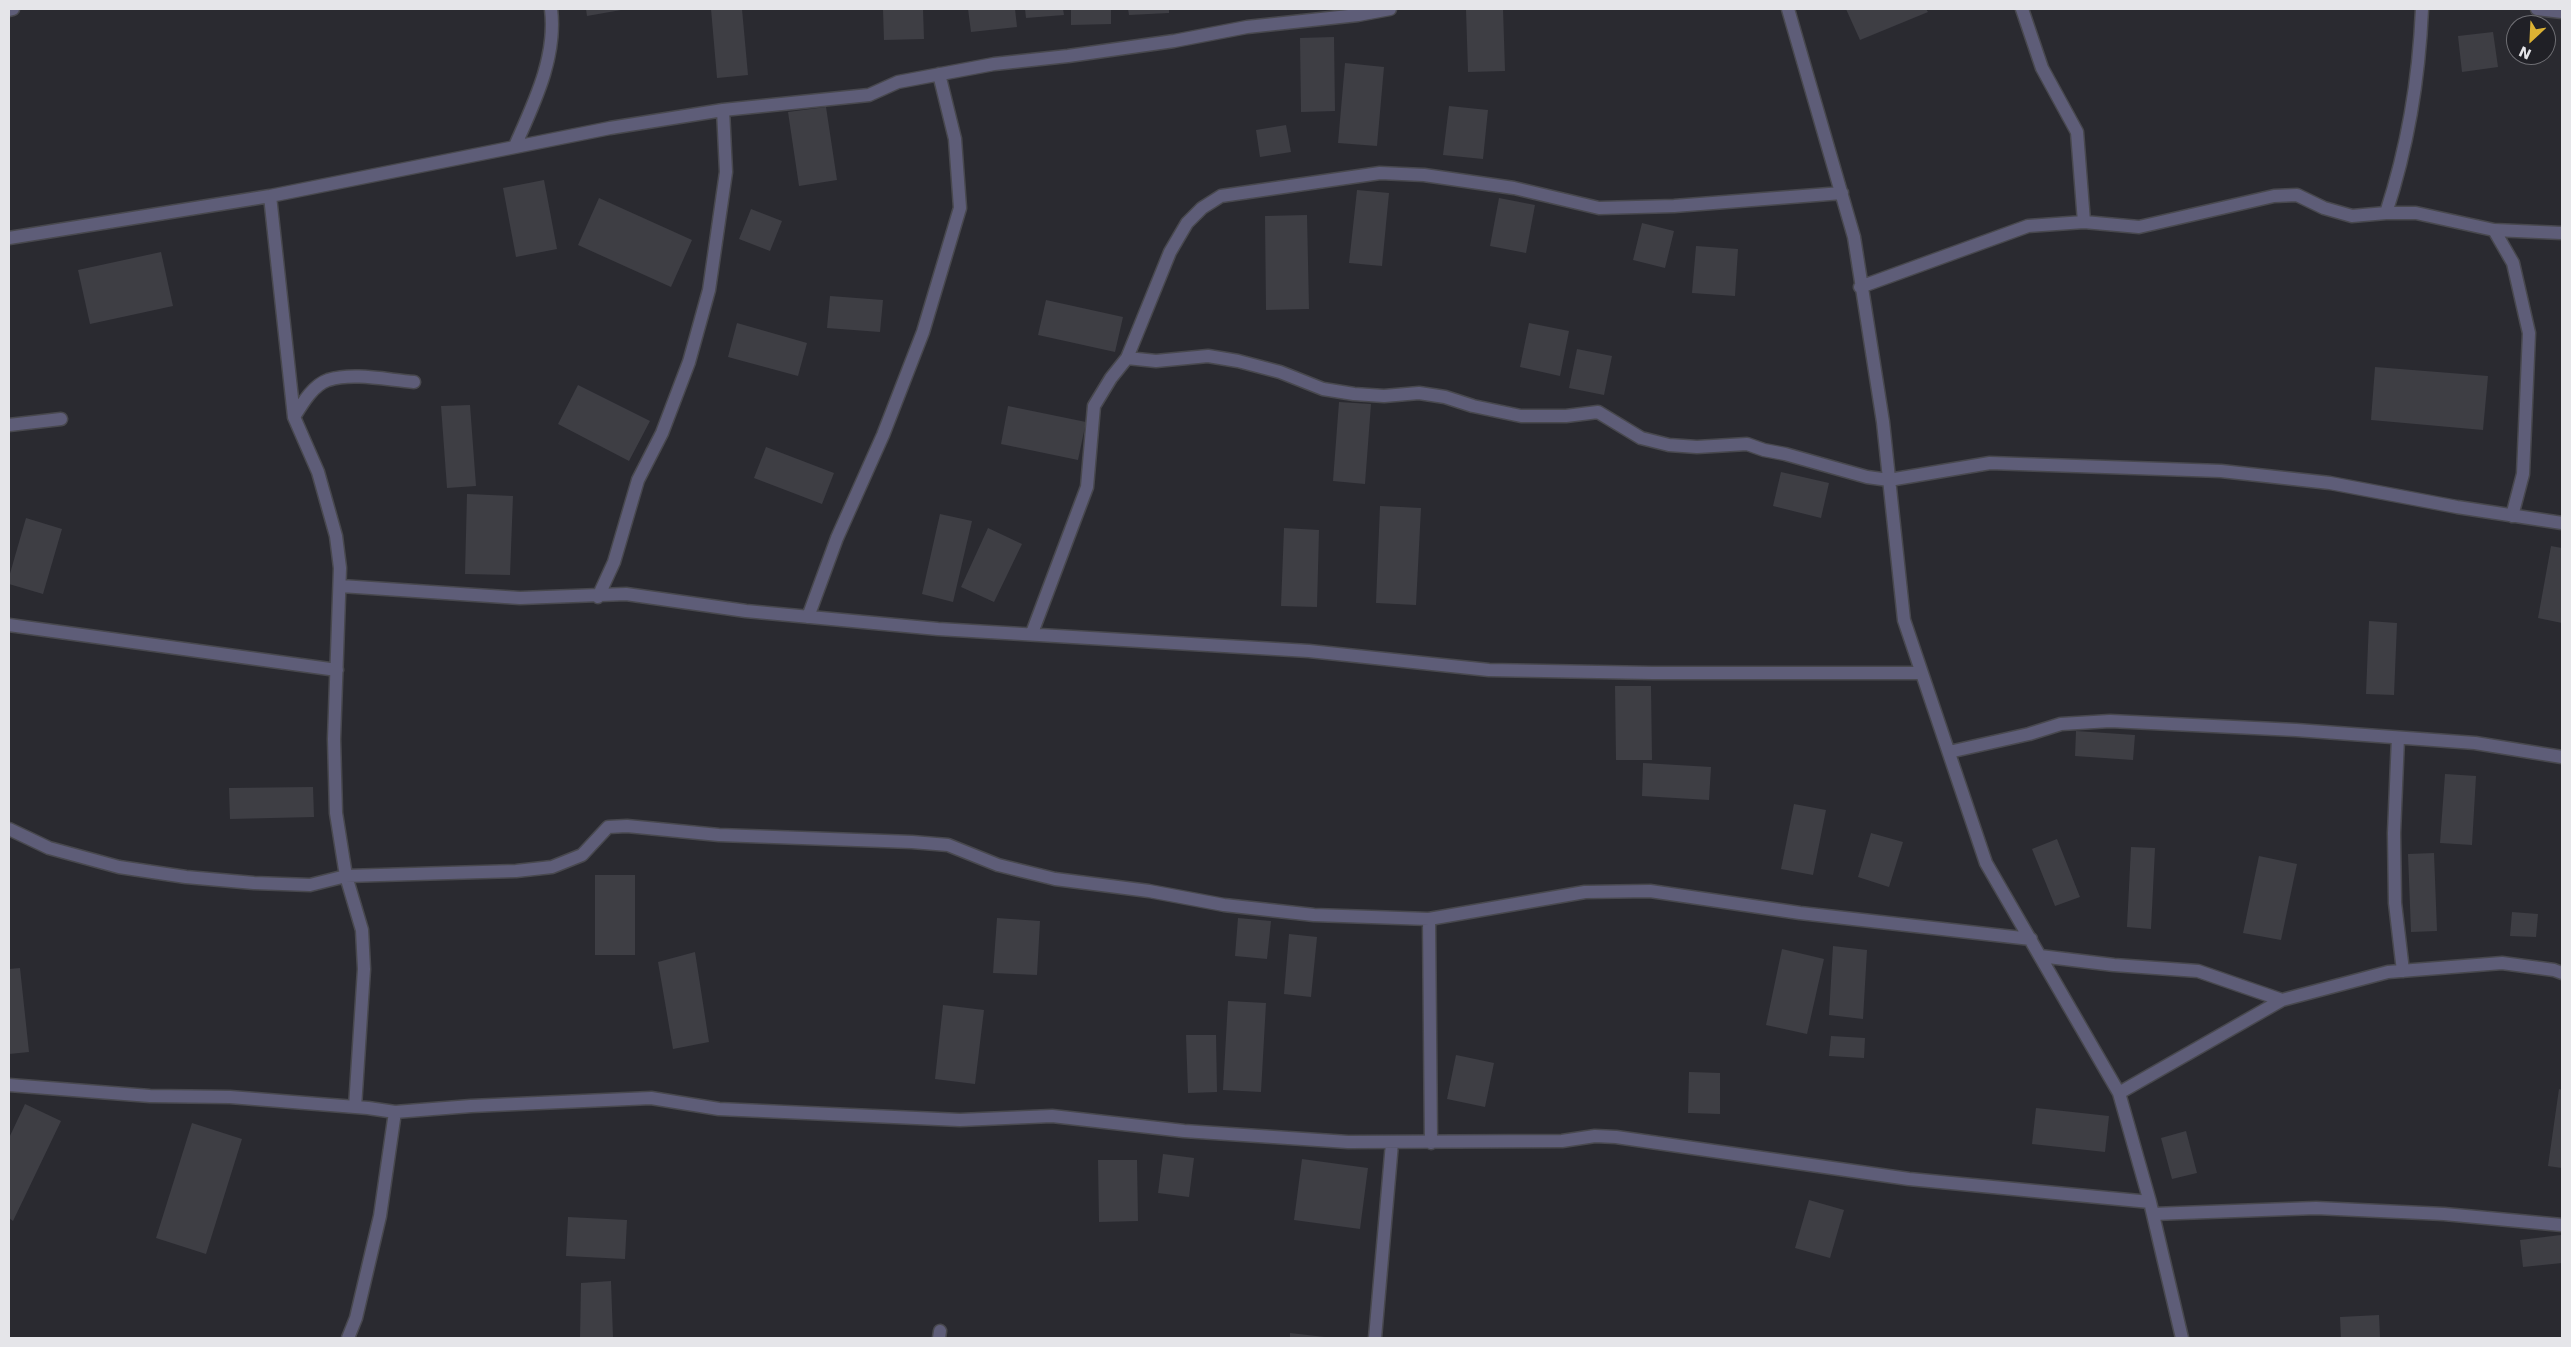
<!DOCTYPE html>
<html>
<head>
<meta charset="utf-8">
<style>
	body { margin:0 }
	#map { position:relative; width:2571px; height:1347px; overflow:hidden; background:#2a2a30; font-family:"DejaVu Sans",sans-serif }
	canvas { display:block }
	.frame { position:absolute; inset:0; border:10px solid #e5e5e9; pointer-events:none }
	.north { position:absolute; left:2506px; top:15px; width:50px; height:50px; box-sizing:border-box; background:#202026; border:1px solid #6f6f74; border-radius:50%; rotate:205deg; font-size:14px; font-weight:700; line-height:20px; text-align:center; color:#e5e5e9 }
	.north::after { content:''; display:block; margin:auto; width:18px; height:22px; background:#dcb233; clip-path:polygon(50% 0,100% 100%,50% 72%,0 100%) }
</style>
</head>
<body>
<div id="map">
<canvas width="2571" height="1347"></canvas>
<div class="frame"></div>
<div class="north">N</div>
</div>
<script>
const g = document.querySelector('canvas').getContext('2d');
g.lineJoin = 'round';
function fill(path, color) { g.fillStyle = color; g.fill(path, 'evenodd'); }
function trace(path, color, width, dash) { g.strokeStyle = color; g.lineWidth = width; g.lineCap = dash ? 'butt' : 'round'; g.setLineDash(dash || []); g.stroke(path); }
fill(new Path2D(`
	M586 9H621V10L587 16Z
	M711 9H742L748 75 717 78Z
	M883 9H923L924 39 884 40Z
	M968 9H1015L1017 27 971 32Z
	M1025 9H1063L1064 15 1026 18Z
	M1071 9H1111V24L1071 25Z
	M1128 9H1169V13L1129 15Z
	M1466 9H1503L1505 71 1468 72Z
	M1846 9H1926L1928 12 1860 40Z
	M2493 32 2498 67 2462 72 2458 36Z
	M1334 37 1335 111 1301 112 1300 38Z
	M1345 63 1384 67 1377 146 1338 143Z
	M1449 106 1488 110 1483 159 1443 155Z
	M826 107 837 180 799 186 788 112Z
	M1286 125 1291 152 1260 157 1256 130Z
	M544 180 557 249 516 257 503 188Z
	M1357 190 1389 193 1382 266 1349 263Z
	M599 198 692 240 671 287 578 245Z
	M1499 198 1535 205 1526 253 1490 246Z
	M751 209 782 221 770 251 739 239Z
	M1307 215 1309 309 1266 310 1265 216Z
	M1642 223 1674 231 1665 268 1633 260Z
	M1696 246 1738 249 1735 296 1692 293Z
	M161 252 173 306 90 324 78 270Z
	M830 296 883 300 880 332 827 328Z
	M1046 300 1123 317 1115 352 1038 335Z
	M737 323 807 343 798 376 728 357Z
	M1529 323 1569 331 1560 376 1520 367Z
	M1577 349 1612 356 1604 395 1569 388Z
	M2375 367 2488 376 2483 430 2371 420Z
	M578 385 650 421 629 461 558 424Z
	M1339 402 1371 404 1365 484 1333 481Z
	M470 405 476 486 447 488 441 406Z
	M1008 406 1086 422 1078 460 1001 444Z
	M766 447 834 473 822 504 754 478Z
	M1781 472 1829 483 1821 518 1773 506Z
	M467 494 513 496 510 575 465 574Z
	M1380 506 1421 508 1416 605 1376 603Z
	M940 514 972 521 953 602 922 594Z
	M26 518 62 529 43 594 9 584V577Z
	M988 528 1022 544 994 602 961 587Z
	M1284 528 1319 530 1317 607 1281 606Z
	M2551 546 2562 548V623L2538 618Z
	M2369 621 2397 623 2394 695 2366 694Z
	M1615 686H1651L1652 760H1616Z
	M2076 731 2135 735 2133 760 2075 756Z
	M1643 763 1711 767 1709 800 1642 796Z
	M2445 774 2476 776 2472 845 2440 843Z
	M313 787 314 817 230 819 229 788Z
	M1794 804 1826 810 1813 875 1781 869Z
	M1871 833 1903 842 1889 887 1858 877Z
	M2057 839 2080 897 2055 906 2032 849Z
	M2131 847 2155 848 2151 929 2127 927Z
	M2434 853 2437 931 2411 932 2408 854Z
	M2259 856 2297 864 2281 940 2243 933Z
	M595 875H635V955H595Z
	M2512 912 2538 914 2536 937 2510 936Z
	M997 918 1040 921 1037 975 993 973Z
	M1238 918 1271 921 1267 959 1235 956Z
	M1289 934 1317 937 1311 997 1284 994Z
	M1833 946 1867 950 1863 1019 1829 1015Z
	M1782 949 1824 959 1807 1034 1766 1025Z
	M695 952 709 1042 673 1049 658 962Z
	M20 968 29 1052 9 1054V969Z
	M1228 1001 1266 1003 1261 1092 1223 1090Z
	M943 1005 984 1010 975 1084 935 1079Z
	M1186 1035H1216L1217 1092 1188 1093Z
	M1831 1036 1865 1038 1864 1058 1829 1056Z
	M1456 1055 1494 1063 1485 1107 1447 1099Z
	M1689 1072 1720 1073V1114L1688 1113Z
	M2559 1089 2562 1090V1168L2548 1166Z
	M25 1104 61 1121 13 1221 9 1218V1138Z
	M2036 1108 2109 1116 2105 1152 2032 1144Z
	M192 1123 242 1139 206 1254 156 1238Z
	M2186 1131 2197 1173 2172 1179 2161 1138Z
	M1163 1154 1194 1158 1189 1197 1158 1193Z
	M1302 1159 1368 1168 1360 1229 1294 1220Z
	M1098 1160H1137L1138 1221 1099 1222Z
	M1809 1200 1844 1210 1830 1258 1795 1248Z
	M568 1217 627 1220 625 1259 566 1256Z
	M2561 1235 2562 1263 2523 1267 2520 1240Z
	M611 1281 613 1337 580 1338 581 1283Z
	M2379 1315 2380 1338H2341L2340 1317Z
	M1290 1333 1325 1337V1338H1290Z`), '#3e3e44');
const minor = new Path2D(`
	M1788 9 1854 237 1883 422 1904 620 1986 863 2119 1093 2150 1202 2182 1338
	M2022 9 2042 68 2077 132 2084 222
	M2537 9 2562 12
	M9 10 13 9
	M515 146C534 103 557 57 551 9
	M270 196 294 417 318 472 336 536 340 568 334 739 336 813 346 876 362 930 364 969 355 1107
	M2386 213C2408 146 2419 79 2422 9
	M2494 230 2513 263 2529 333 2523 474 2512 516
	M9 238 270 196 610 128 723 110 869 95 898 82 994 64 1068 56 1174 41 1247 27 1358 15 1390 9
	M1860 287 2028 226 2084 222 2139 227 2274 196 2297 195 2324 208 2352 216 2386 213H2416L2494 230 2562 233
	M1127 358 1156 361 1208 356 1238 361 1280 372 1323 389 1354 394 1384 396 1419 393 1445 397 1473 406 1521 416H1566L1598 412 1641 438 1669 445 1697 447 1747 444 1764 450 1785 454 1867 477 1889 480 1990 463 2221 471 2330 483 2457 507 2562 523
	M294 417C302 404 313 385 328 380 354 372 387 380 414 382
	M9 425 61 419
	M341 586 520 598 626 594 746 611 938 629 1309 651 1489 670 1653 673H1922
	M598 597 614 562 638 480 662 433 689 362 709 290 726 172 723 110
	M808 617 837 538 883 435 923 332 960 208 955 139 939 74
	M9 625 337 670
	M1032 633 1087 487 1094 406 1111 378 1127 358 1170 252 1187 223 1202 208 1221 196 1380 173 1424 175 1514 188 1599 208 1674 206 1842 193
	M2398 738 2394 833 2395 903 2403 971
	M1949 752 2029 734 2061 724 2110 721 2296 730 2475 743 2562 757
	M9 829 49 848 119 867 186 877 254 883 310 885 346 876 516 871 552 867 582 855 608 827 627 826 719 835 912 842 948 845 998 865 1055 879 1149 891 1224 905 1314 915 1429 919 1585 892 1650 891 1800 913 2031 939
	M1429 919 1431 1143
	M2040 956 2114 965 2198 971 2282 1000
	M9 1085 150 1096 230 1097 368 1108 395 1112 471 1106 651 1098 719 1109 960 1120 1052 1116 1184 1131 1348 1142 1562 1141 1595 1136 1616 1137 1909 1179 2150 1202
	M2119 1093 2282 1000 2388 972 2502 963 2554 970 2562 973
	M2153 1214 2316 1208 2444 1214 2562 1225
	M348 1338 356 1318 380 1216 395 1112
	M939 1338 940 1331
	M1375 1338 1392 1143`);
trace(minor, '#48484e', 15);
trace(minor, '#5e5d78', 12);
</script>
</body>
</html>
